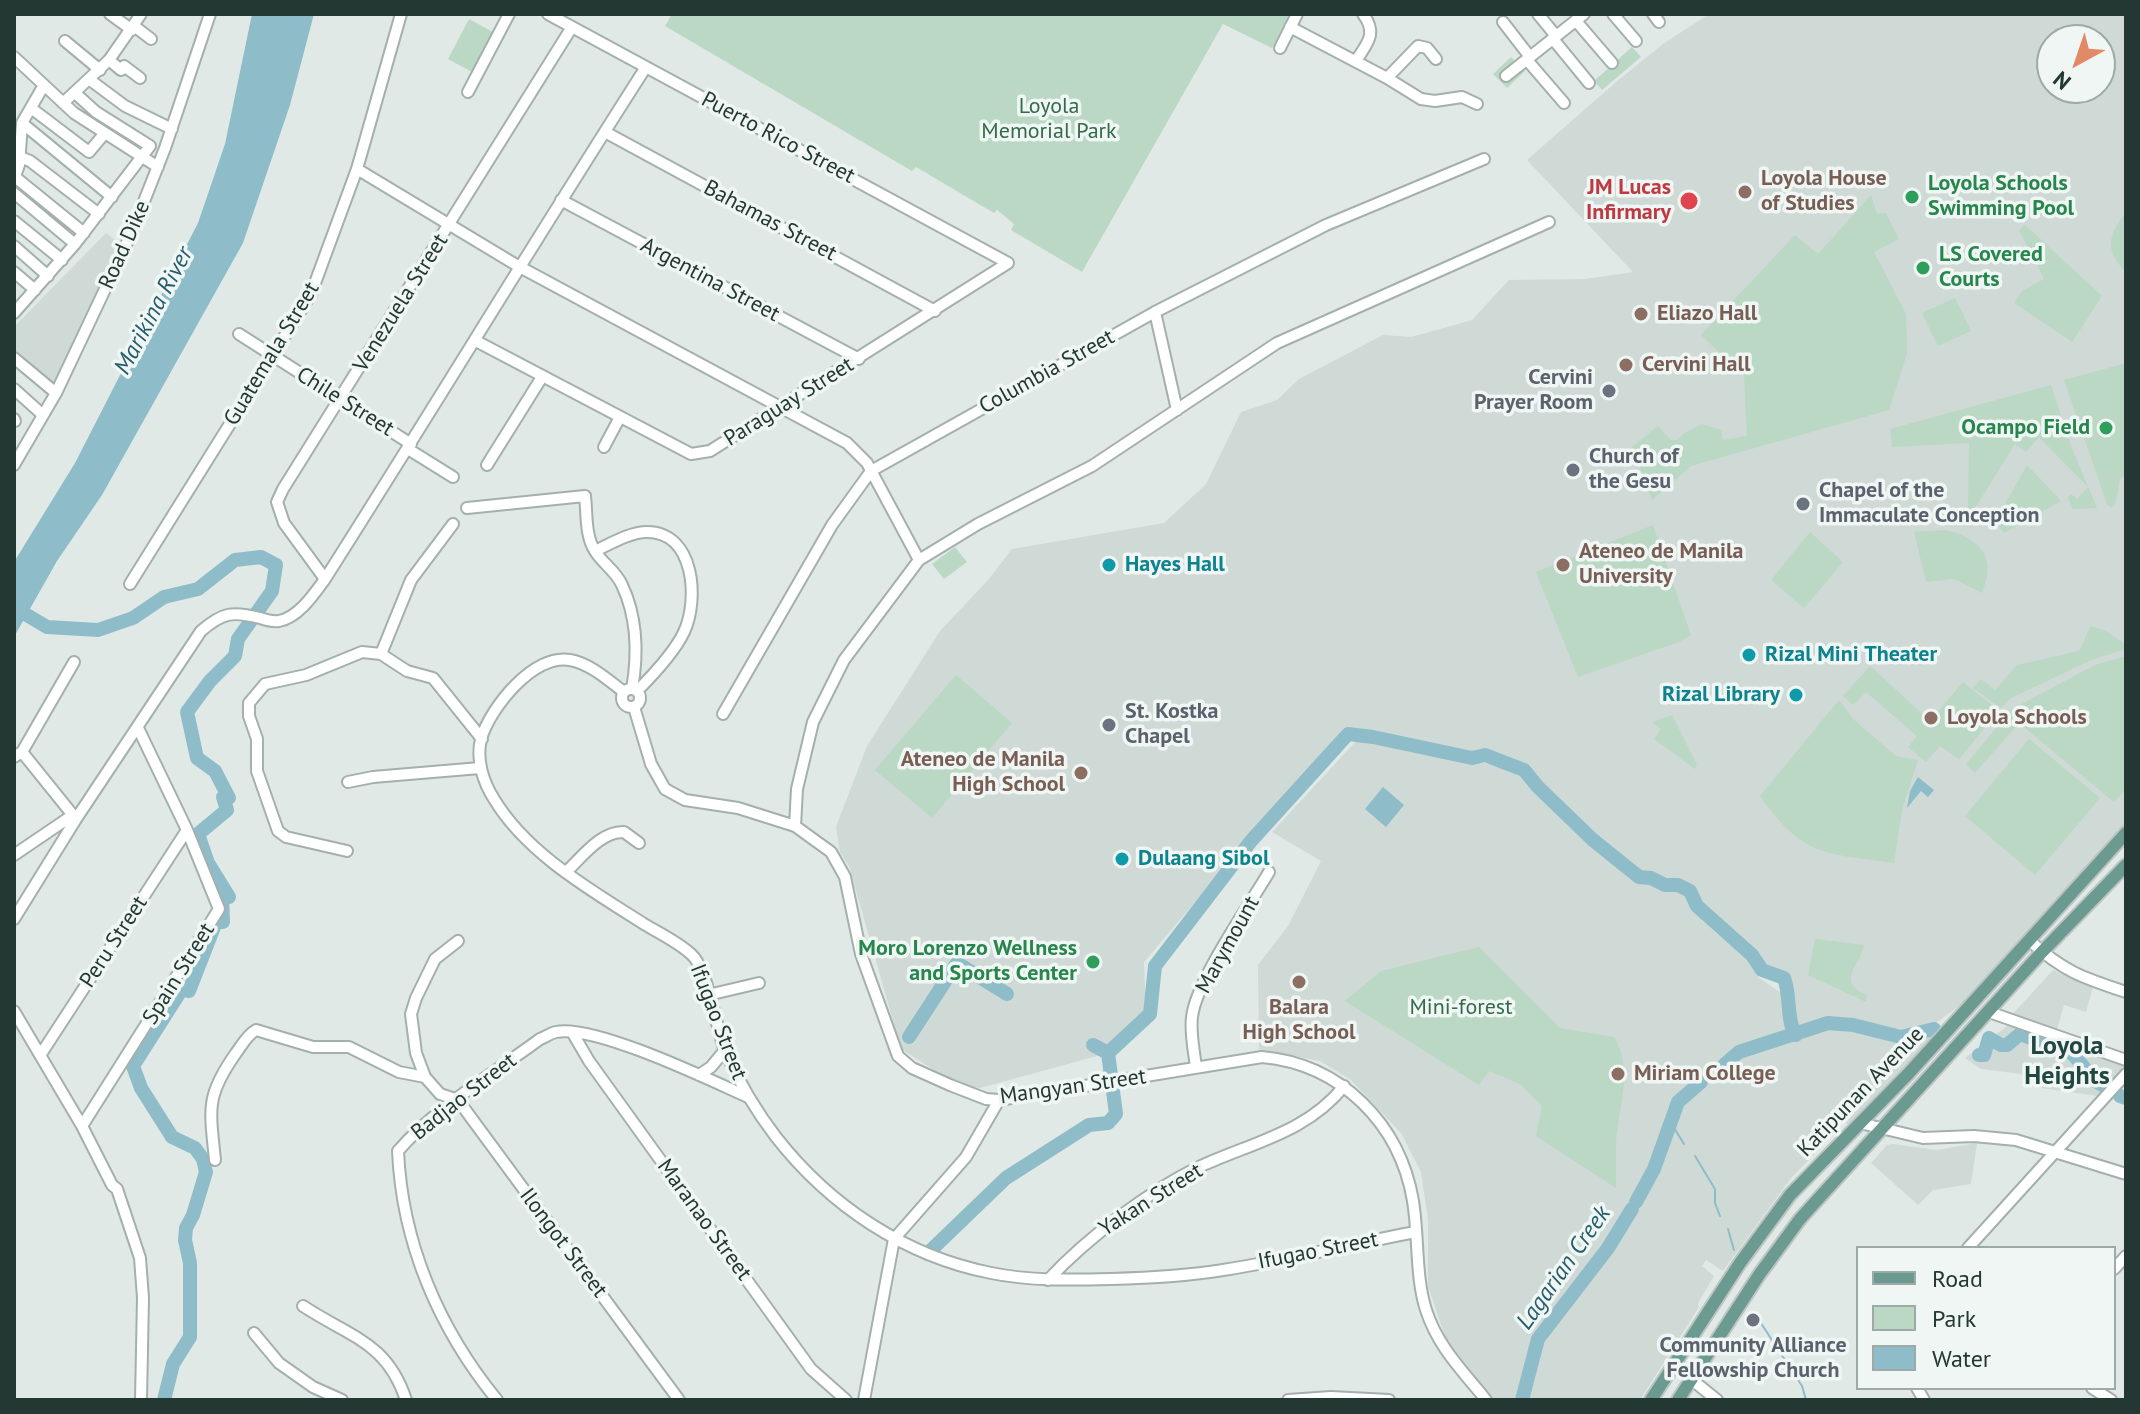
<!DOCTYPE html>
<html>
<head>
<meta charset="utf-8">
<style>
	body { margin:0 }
	#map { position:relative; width:2140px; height:1414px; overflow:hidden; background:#e0e9e6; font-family:"PT Sans",sans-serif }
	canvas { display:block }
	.frame { position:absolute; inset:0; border:16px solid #233833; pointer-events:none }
	.legend { position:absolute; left:1856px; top:1246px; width:260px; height:144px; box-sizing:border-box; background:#f0f6f4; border:2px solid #9eaaa7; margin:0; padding:10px 14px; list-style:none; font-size:24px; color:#233833 }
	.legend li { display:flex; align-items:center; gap:16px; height:40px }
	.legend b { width:40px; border:2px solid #9eaaa7 }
	.north { position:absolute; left:2036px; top:24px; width:80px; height:80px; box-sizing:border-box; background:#f0f6f4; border:2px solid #9eaaa7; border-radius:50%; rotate:220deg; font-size:22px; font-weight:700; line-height:32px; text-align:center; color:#233833 }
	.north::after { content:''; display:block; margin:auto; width:28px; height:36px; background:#e28a66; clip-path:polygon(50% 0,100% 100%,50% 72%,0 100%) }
</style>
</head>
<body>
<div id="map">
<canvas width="2140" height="1414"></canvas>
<div class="frame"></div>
<ul class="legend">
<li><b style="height:10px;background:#6a9a90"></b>Road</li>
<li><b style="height:22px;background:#bbd8c5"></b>Park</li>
<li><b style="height:22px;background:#8ebdc9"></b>Water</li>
</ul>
<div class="north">N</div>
</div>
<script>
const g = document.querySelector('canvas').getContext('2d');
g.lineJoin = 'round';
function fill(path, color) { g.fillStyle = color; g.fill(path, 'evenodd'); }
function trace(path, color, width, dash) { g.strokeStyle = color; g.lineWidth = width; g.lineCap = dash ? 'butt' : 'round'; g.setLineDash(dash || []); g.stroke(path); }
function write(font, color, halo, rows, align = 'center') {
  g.font = font + ' "PT Sans",sans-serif'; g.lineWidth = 7; g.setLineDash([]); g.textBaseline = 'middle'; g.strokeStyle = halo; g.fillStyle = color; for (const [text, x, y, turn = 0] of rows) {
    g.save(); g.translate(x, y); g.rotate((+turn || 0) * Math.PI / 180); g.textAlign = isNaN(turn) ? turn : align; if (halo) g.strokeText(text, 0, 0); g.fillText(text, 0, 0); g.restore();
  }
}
fill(new Path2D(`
	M1709 14H2126V824L1966 1001 1933 1025 1910 1031 1831 1020 1799 1030 1795 1027 1791 983 1769 968 1704 906 1695 890 1681 881 1663 880 1649 872 1635 871 1652 884 1674 888 1688 896 1695 910 1716 933 1745 954 1759 978 1783 994 1794 1038 1823 1028 1851 1025 1901 1038 1928 1030 1936 1034 1848 1124 1831 1120 1811 1138 1820 1149 1792 1177 1723 1271 1706 1260 1702 1266 1714 1276 1698 1303 1699 1307 1640 1400H1490L1448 1345 1428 1286V1220L1421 1172 1401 1133 1351 1080 1320 1061 1259 1049 1258 965 1288 926 1321 861 1272 832 1359 738 1504 767 1520 776 1587 836 1625 863 1587 831 1579 820 1540 786 1526 767 1481 752 1470 756 1344 727 1144 962 1146 1012 1108 1053 980 1088 962 1085 939 1073 901 1049 849 866 840 853 836 827 867 746 940 631 988 580 1012 549 1164 523 1206 484 1241 412 1277 400 1299 379 1383 335 1411 337 1472 320 1509 280 1585 279 1633 272 1527 160 1616 82 1663 44ZM2052 40H2100V88H2052Z
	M106 233 123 246 56 389 14 354V327Z
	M2053 970 2093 987 2086 1012 2064 1005 2056 1033 2010 1017Z
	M2011 1023 2126 1062V1069L2097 1096 2027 1086 2029 1075 1981 1069 1965 1058Z
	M1977 1143 1971 1184 1933 1190 1918 1205 1871 1163 1887 1145 1893 1144 1937 1150Z`), '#cfd9d5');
fill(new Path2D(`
	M672 14H1289L1272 48 1223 24 1082 272 1011 230 1014 224 997 210 994 213 916 167 912 171 665 26Z
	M469 19 493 32 472 72 448 59Z
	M1632 47 1641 57 1602 90 1594 81Z
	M1511 57 1525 71 1507 88 1493 74Z
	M1871 195 1877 214 1886 213 1899 239 1874 252 1906 314 1907 354 1889 410 1691 466 1652 500 1632 447 1658 426 1671 440H1678L1684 433 1702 424 1721 430 1723 440 1747 436 1744 376 1701 335 1795 235 1818 254Z
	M2126 213V272C2104 250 2108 235 2126 213Z
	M2025 225 2102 296 2072 342 2014 303 2022 291 2044 279 2019 230Z
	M1955 298 1971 331 1938 346 1922 313Z
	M2126 363V474L2120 479 2116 501 2111 508 2107 504 2064 380Z
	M2051 385 2071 446 2097 508 2073 509 2068 498 2071 494 2077 499 2088 487 2039 437 2026 452 2015 444 1972 513 1969 527 1949 524V509L1968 510 1969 443 1892 447 1890 429Z
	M2027 465 2061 501 2004 533 1995 522Z
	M1653 525 1691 635 1679 642 1578 677 1536 572Z
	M1946 530C1981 539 1997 557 1982 593L1954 579 1926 582 1914 532Z
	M1810 532 1843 562 1804 608 1771 580Z
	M955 547 967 562 944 579 932 564Z
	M2091 626 2106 631 2126 645V649L2091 660 2009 699 2001 708 1973 688 1981 679 1995 690 2017 665 2079 651Z
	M2126 656V789L2114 802 2019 723 1975 773 1966 764 2012 709 2095 665Z
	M1870 666 1930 721 1963 682 1999 711 1959 759 1940 746 1926 762 1908 747 1917 736 1866 692 1853 705 1843 696Z
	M956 675 1012 723 932 818 875 770Z
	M1839 700 1853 719 1896 756 1918 760 1902 810 1894 863C1824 853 1803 857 1760 796Z
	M1672 715 1697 765 1695 769 1654 739 1661 729 1652 722Z
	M2029 739 2100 798 2035 875 1965 816Z
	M1815 939 1864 945C1861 966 1834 981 1867 995L1866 1002 1808 975Z
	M1479 947 1560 1028 1614 1037C1634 1068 1618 1110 1616 1143 1616 1158 1616 1173 1616 1188L1536 1136 1542 1106 1520 1084 1489 1071 1479 1085 1345 1001 1381 971Z`), '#bbd8c5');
fill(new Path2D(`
	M252 14H314L290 105 243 243 102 495 57 561 14 637V562L75 463 198 223 225 144Z
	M1918 777 1934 790 1928 797 1921 791 1907 808 1910 791Z
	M1383 787 1404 805 1386 827 1365 809Z`), '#8ebdc9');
trace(new Path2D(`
	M1671 1123 1684 1144
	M1695 1156 1715 1189V1203L1720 1216
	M1728 1229 1734 1250
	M1755 1314 1802 1386 1806 1400`), '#8ebdc9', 2);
trace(new Path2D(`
	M15 608 47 627 98 630 133 618 164 597 198 589 235 560 261 557 276 565 272 591 238 639 235 656 210 681 187 712 197 758 215 771 229 798 223 797 227 810 198 834 208 863 229 897 222 895 223 922H216L189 991 182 989 133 1066 141 1088 172 1137 195 1148 203 1159 206 1172 193 1215 186 1228 185 1240 190 1263V1337L173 1364 164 1400
	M909 1037 957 963 1007 994
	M1093 1045 1108 1053 1150 1014 1155 966 1251 841 1348 734 1373 737 1472 758 1485 755 1524 770 1538 787 1593 840 1639 877 1651 878 1665 885H1678L1690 891 1697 906 1752 955 1762 970 1784 978C1791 995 1786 1022 1796 1035
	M1979 1055H1984L1989 1038 2001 1045H2007L2020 1034 2073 1054 2095 1081 2104 1086
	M1724 1065 1739 1052 1828 1023 1853 1025 1901 1037 1934 1029
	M2120 1096 2126 1098
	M1636 1202 1654 1169 1678 1102 1701 1082
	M927 1254 1006 1178 1089 1125 1108 1123 1116 1114 1108 1053
	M1522 1400 1538 1339 1608 1248 1632 1209`), '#8ebdc9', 14);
const minor = new Path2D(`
	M110 14 132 30
	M1538 14 1556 36
	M1613 14 1636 41
	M1653 14 1659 22
	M1576 21 1612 63
	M1503 22 1530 57
	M134 26 151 39
	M1290 27 1387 78 1421 99 1435 101 1462 97 1477 104
	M1553 39 1589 83
	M65 41 100 70
	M1280 48 1297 14
	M14 57 74 113 158 167
	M109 60 121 70 124 66 140 78
	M1527 60 1564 103
	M1356 61C1367 43 1378 34 1363 14
	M1506 76 1584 14
	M1387 78 1418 46 1427 48 1436 59
	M90 80 125 106 172 129
	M468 92 509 14
	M63 103 109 60 141 14
	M31 108 89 152 105 133
	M22 123 112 197
	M605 132 935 311
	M20 157 30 161 99 214
	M357 169 518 266 847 443 867 463 919 560
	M15 177 84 233
	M14 179 19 165 22 123 44 85
	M14 193 75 244
	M561 200 859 359
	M14 221 62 260
	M14 246 48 276
	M14 272 35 290
	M1155 312 1177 410
	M14 313 75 244 150 146 96 112 75 93
	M239 334 411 444
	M476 341 691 454 710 451 1008 263 548 14
	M14 358 56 393
	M14 389 43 415
	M14 419 15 421
	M604 447 620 417
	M408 449 453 477
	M14 465 56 393 132 232 165 148 210 14
	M487 465 542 377
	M467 508 585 496C587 513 585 536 595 551 602 563 616 571 622 585 637 617 638 655 632 689
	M595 551C610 544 630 532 647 532 695 532 699 600 684 632 675 651 652 676 637 691
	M325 579 284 523 277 502 283 489 572 27
	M130 584 311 294 357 169 401 14
	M381 654 411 580 453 524
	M622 698a9 9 0 1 1 18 0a9 9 0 1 1-18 0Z
	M624 692C608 680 591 664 570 660 534 653 490 708 481 739 476 759 483 782 494 799 527 854 591 890 644 924 659 933 678 942 691 954 708 968 716 1030 726 1053 740 1084 756 1111 776 1137 830 1206 905 1256 991 1273 1030 1281 1071 1280 1111 1279 1148 1278 1186 1276 1223 1270 1288 1260 1351 1244 1416 1232
	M634 707 651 764 665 789 685 800 738 808 795 826 831 852 845 877 861 954 898 1056 912 1068 950 1085 986 1099 999 1100 1262 1057C1341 1064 1400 1124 1413 1201 1419 1237 1415 1275 1426 1310 1438 1347 1462 1370 1486 1400
	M723 714 832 525 871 471 1155 312 1326 225 1484 159
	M22 752 76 819
	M14 757 22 752 74 662
	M348 782 373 777 480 768
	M795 826 797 789 813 722 844 660 919 560 978 524 1092 466 1277 343 1549 222
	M347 851 286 837 278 831 257 771V739L249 716V703L265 684 306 675 362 652 381 654 407 671 433 678 482 739
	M14 855 73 815
	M567 871C582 857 601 831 624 832L639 843
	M14 919 76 819 201 631C223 612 233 611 260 618 266 620 272 622 279 621 299 617 314 594 325 579 433 409 537 237 646 67
	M458 941 435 959 416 998 411 1014 416 1053 425 1077 440 1094 458 1100 679 1400
	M2030 941C2064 972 2084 978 2126 992
	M708 995 759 983
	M14 1011 82 1126 112 1185 117 1189 140 1258 143 1298 141 1400
	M1989 1012 2126 1060
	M572 1032 589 1061 811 1369 846 1400
	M41 1054 187 830
	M1196 1067C1194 1051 1190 1033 1192 1017 1196 981 1249 906 1269 872
	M699 1075 711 1067 725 1050
	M1860 1123 1923 1138 1974 1136 2016 1140 2126 1174
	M82 1126 219 909 187 830 138 728
	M215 1160C210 1109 205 1097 236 1053 242 1045 247 1035 256 1030L313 1047H349L399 1072 425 1077
	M1968 1248 2126 1074
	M2114 1269 2126 1256
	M1048 1280C1087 1238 1149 1191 1201 1166 1251 1143 1308 1132 1344 1086
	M303 1306C350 1337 387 1342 406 1400
	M254 1333 279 1363 313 1387 342 1400
	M1691 1379 1717 1400
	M1917 1388 1924 1400
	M2092 1388 2111 1400
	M497 1400C439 1329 402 1243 398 1151 434 1109 494 1073 540 1039 545 1037 551 1033 556 1032 594 1024 710 1080 748 1097
	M864 1400 894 1239 966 1157 999 1100
	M1288 1400 1331 1397 1389 1400`);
const major = new Path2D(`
	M1651 1400 1740 1263 1790 1195 1909 1073 2126 833
	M1678 1400 1759 1275 1800 1219 2042 952 2126 865`);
trace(minor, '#a4b0ad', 14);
trace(major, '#bdc3c2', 16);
trace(minor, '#fff', 10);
trace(major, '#6a9a90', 12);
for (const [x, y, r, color] of [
	[1745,192,8,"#8d6e63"],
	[1912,197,8,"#2e9e5b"],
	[1689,201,10,"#e0444e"],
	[1923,268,8,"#2e9e5b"],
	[1641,314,8,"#8d6e63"],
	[1626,365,8,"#8d6e63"],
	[1609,391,8,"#6b7280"],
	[2106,428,8,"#2e9e5b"],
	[1573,470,8,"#6b7280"],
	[1803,504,8,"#6b7280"],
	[1109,565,8,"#0f9aa8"],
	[1563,565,8,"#8d6e63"],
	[1749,655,8,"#0f9aa8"],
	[1796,695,8,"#0f9aa8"],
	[1931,718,8,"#8d6e63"],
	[1109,725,8,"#6b7280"],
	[1081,773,8,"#8d6e63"],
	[1122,859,8,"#0f9aa8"],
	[1093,962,8,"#2e9e5b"],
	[1299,982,8,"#8d6e63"],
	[1618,1074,8,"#8d6e63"],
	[1753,1320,8,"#6b7280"]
]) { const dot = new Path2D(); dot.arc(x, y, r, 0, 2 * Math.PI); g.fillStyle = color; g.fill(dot); trace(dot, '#f0f6f4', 3); }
write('22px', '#326a4a', '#f0f6f4', [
	["Loyola",1049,107],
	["Memorial Park",1049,132],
	["Mini-forest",1461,1008]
]);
write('22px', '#233833', '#f0f6f4', [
	["Puerto Rico Street",778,138,28],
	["Bahamas Street",770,221,28],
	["Road Dike",125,245,-66],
	["Argentina Street",710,280,28],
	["Venezuela Street",401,303,-58],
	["Guatemala Street",272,354,-59],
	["Columbia Street",1047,372,-29],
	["Chile Street",345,402,32],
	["Paraguay Street",789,402,-32],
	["Peru Street",114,942,-57],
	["Marymount",1228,945,-61],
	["Spain Street",179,974,-58],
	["Ifugao Street",718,1022,69],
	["Mangyan Street",1073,1087,-8],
	["Katipunan Avenue",1861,1092,-46],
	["Badjao Street",464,1097,-38],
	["Yakan Street",1151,1200,-32],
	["Maranao Street",704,1220,54],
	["Ilongot Street",563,1243,53],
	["Ifugao Street",1318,1251,-11]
]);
write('bold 22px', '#785e54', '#f0f6f4', [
	["Loyola House",1761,179],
	["of Studies",1761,204],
	["Eliazo Hall",1657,314],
	["Cervini Hall",1642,365],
	["Ateneo de Manila",1579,552],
	["University",1579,577],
	["Loyola Schools",1947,718],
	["Ateneo de Manila",1065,760,"right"],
	["High School",1065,785,"right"],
	["Balara",1299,1008,"center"],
	["High School",1299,1033,"center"],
	["Miriam College",1634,1074]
], 'left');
write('bold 22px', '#27864d', '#f0f6f4', [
	["Loyola Schools",1928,184],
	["Swimming Pool",1928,209],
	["LS Covered",1939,255],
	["Courts",1939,280],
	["Ocampo Field",2090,428,"right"],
	["Moro Lorenzo Wellness",1077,949,"right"],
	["and Sports Center",1077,974,"right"]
], 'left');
write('bold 22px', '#be3a42', '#f0f6f4', [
	["JM Lucas",1671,188],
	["Infirmary",1671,213]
], 'right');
write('bold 22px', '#5b616d', '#f0f6f4', [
	["Cervini",1593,378,"right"],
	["Prayer Room",1593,403,"right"],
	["Church of",1589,457],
	["the Gesu",1589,482],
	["Chapel of the",1819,491],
	["Immaculate Conception",1819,516],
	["St. Kostka",1125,712],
	["Chapel",1125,737],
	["Community Alliance",1753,1346,"center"],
	["Fellowship Church",1753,1371,"center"]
], 'left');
write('bold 22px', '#0d838f', '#f0f6f4', [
	["Hayes Hall",1125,565],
	["Rizal Mini Theater",1765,655],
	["Rizal Library",1780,695,"right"],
	["Dulaang Sibol",1138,859]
], 'left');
write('italic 24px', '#245d6c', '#f0f6f4', [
	["Marikina River",154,311,-62],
	["Lagarian Creek",1564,1268,-55]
]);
write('bold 26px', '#214740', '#f0f6f4', [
	["Loyola",2067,1047],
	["Heights",2067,1077]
]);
</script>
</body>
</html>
